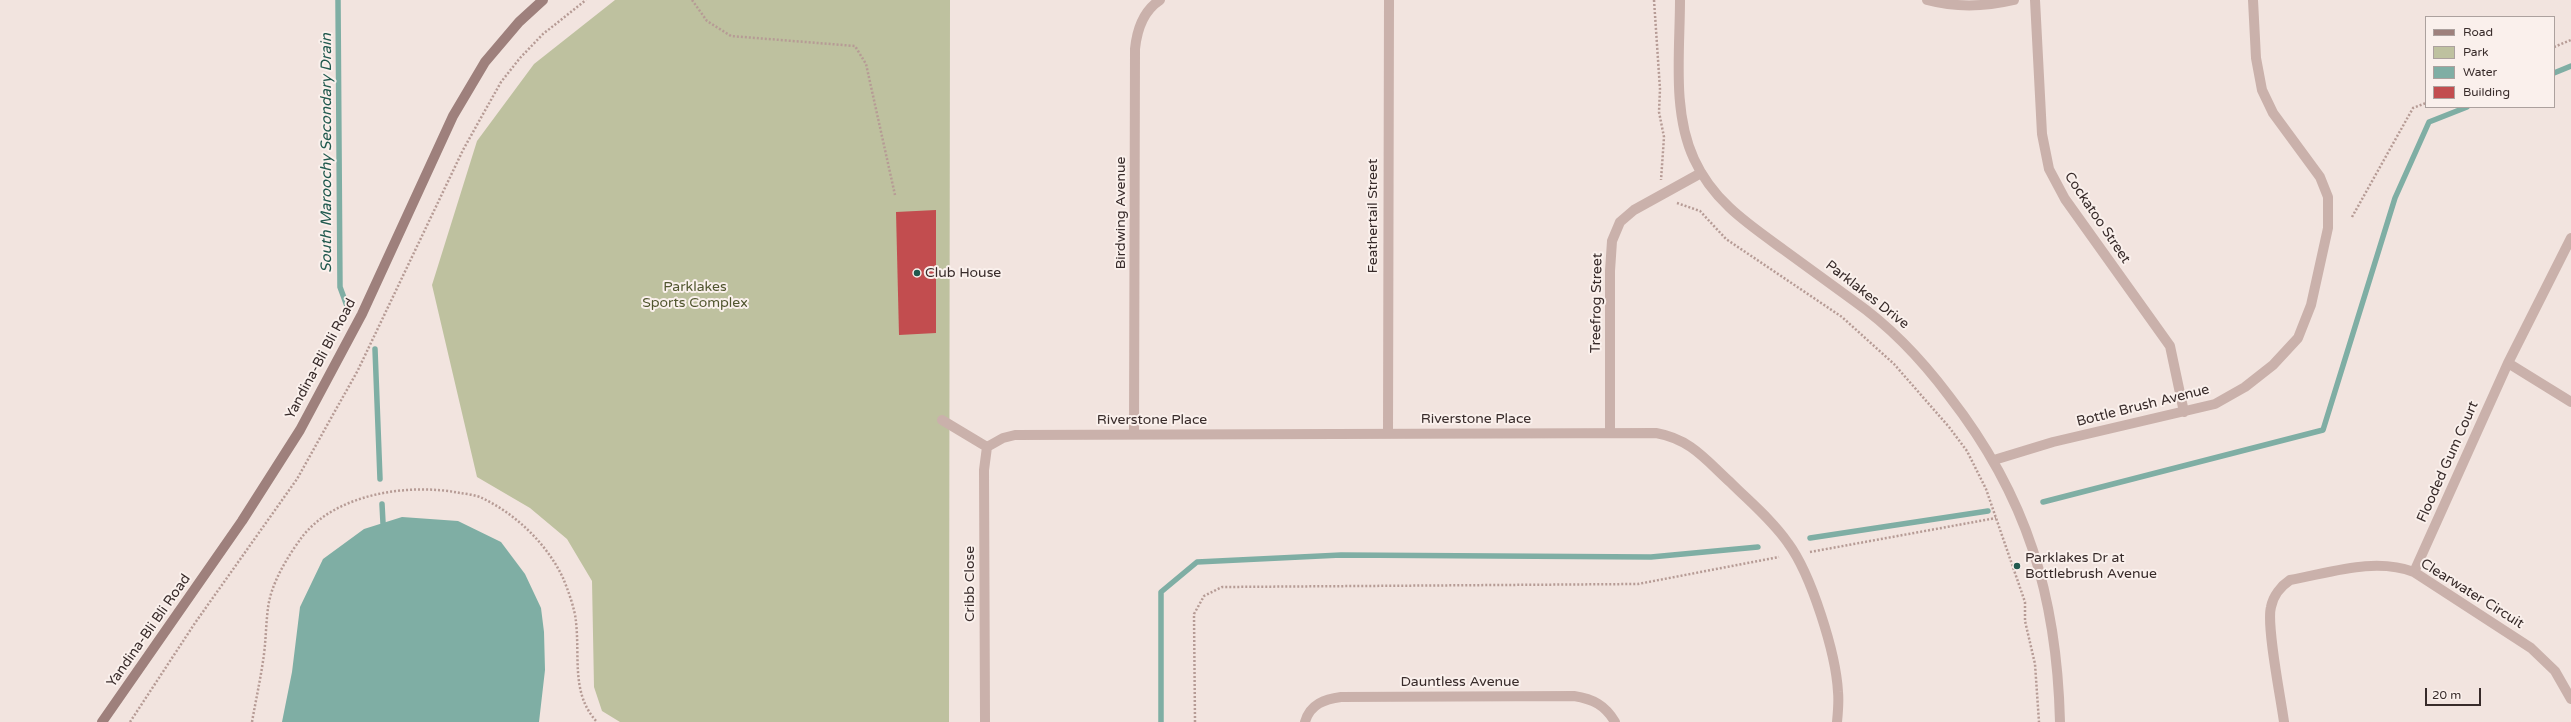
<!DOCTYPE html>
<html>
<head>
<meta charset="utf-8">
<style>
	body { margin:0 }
	#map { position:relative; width:2571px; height:722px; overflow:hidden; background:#f2e4df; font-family:"Varela Round",sans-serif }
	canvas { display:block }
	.legend { position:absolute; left:2425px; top:16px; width:130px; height:92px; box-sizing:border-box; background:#faf0ec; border:1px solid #aca19e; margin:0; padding:5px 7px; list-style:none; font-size:12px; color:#382b2a }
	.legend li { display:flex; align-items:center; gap:8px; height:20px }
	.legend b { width:20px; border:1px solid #aca19e }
	.scale { position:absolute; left:2425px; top:688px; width:56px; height:18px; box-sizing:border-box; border:2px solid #382b2a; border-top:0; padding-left:5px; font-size:12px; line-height:14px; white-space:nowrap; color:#382b2a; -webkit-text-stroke:3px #faf0ec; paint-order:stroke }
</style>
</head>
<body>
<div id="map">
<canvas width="2571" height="722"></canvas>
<ul class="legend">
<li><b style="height:5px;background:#9e807c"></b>Road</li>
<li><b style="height:11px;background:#bec19f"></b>Park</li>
<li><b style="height:11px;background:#7faea4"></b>Water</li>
<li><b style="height:11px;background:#c24d4f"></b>Building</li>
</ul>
<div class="scale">20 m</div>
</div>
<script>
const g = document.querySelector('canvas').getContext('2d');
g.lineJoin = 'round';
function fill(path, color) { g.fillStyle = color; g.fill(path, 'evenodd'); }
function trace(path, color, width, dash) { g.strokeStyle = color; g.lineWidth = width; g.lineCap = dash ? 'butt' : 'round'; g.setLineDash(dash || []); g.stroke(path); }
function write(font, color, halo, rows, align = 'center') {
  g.font = font + ' "Varela Round",sans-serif'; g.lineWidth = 4; g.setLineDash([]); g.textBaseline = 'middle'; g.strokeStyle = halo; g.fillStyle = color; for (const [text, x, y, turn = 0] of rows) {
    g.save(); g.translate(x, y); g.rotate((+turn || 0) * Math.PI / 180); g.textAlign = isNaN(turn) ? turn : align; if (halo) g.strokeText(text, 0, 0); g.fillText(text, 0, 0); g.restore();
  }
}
fill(new Path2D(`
	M615 0H950L949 722H620L602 711 594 687 592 581 567 539 530 508 477 477 432 285 477 141 534 64Z`), '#bec19f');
fill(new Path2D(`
	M402 517 458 521 501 542 525 574 541 608 544 632 545 670 539 722H282L292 672 300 607 323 559 364 529Z`), '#7faea4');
trace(new Path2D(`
	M338 0 340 287 347 306
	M2554 73 2571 66
	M375 349 380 479
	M2043 502 2323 430 2395 198 2429 122 2467 107
	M382 504 383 523
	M1810 538 1988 511
	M1161 722V592L1197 562 1341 555 1651 557 1758 547`), '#7faea4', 5.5);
fill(new Path2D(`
	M936 210V333L899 335 896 212Z`), '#c24d4f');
trace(new Path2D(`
	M692 0 707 21 731 36 855 46 866 64 895 195
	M1654 0 1660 89 1659 112 1664 137 1661 180
	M2554 47 2571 40
	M1677 203 1700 211 1726 239 1842 317 1894 364 1949 427 1967 451 1986 489 2025 602V621L2035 664 2039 722
	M2352 217 2413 108 2426 103
	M1810 552 1996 518
	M130 722 195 623 297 479 358 370 463 150 501 82 520 58 543 34 586 0
	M252 722C256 699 261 677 264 654 266 638 266 623 268 608 271 583 288 556 302 537 336 493 410 483 460 493 467 494 476 495 482 498 516 514 547 544 563 578 568 590 575 609 576 622 580 658 571 694 597 722
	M1195 722 1194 614 1204 596 1222 587 1638 584 1779 557`), '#b69b95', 2.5, [2, 2]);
trace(new Path2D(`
	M1927 0C1957 8 1984 7 2014 0
	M2035 0 2042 134 2049 169 2065 199 2170 346 2184 412
	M2508 363 2571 402
	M942 420 987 447
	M1388 432 1389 0
	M1610 433V271L1612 241 1620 222 1634 210 1701 173
	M1134 434 1135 49C1137 29 1143 11 1160 0
	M987 447 1003 438 1015 435 1656 433C1690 439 1705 459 1730 482 1750 502 1772 520 1788 543 1811 574 1836 653 1838 692 1839 702 1838 712 1837 722
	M1994 460 2053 442 2215 404 2245 387 2273 365 2298 338 2311 305 2328 228V197L2320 177 2273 113 2262 90 2256 58 2253 0
	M2414 572 2508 363 2571 238
	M985 722 984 470 987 447
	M1305 722C1310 704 1325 699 1341 697L1574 696C1593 699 1605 705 1615 722
	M2284 722C2281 699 2266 625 2271 607 2273 596 2281 586 2290 580 2330 573 2374 557 2414 572L2531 648 2555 671 2571 699`), '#cab1ab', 10);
trace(new Path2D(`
	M1680 0C1680 51 1672 112 1694 159 1713 201 1748 224 1784 250 1807 267 1831 284 1854 301 1891 327 1922 360 1949 396 2027 496 2057 596 2060 722`), '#cab1ab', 10);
trace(new Path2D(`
	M102 722 242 521 300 430 362 314 453 116 485 62 519 22 543 0`), '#9e807c', 10);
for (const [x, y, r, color] of [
	[917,273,4,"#21594e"],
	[2017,566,4,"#21594e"]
]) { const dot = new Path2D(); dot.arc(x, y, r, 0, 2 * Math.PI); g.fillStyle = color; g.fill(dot); trace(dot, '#faf0ec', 1.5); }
write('14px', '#382b2a', '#faf0ec', [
	["Birdwing Avenue",1121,213,-90],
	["Feathertail Street",1373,216,-90],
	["Cockatoo Street",2097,218,56],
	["Parklakes Drive",1867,295,38],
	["Treefrog Street",1597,303,-89],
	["Yandina-Bli Bli Road",321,359,-62],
	["Bottle Brush Avenue",2143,406,-14],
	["Riverstone Place",1476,419],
	["Riverstone Place",1152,420],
	["Flooded Gum Court",2448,462,-66],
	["Cribb Close",970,584,-90],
	["Clearwater Circuit",2472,594,32],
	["Yandina-Bli Bli Road",149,631,-55],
	["Dauntless Avenue",1460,682]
]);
write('14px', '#382b2a', '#faf0ec', [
	["Club House",925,273],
	["Parklakes Dr at",2025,558],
	["Bottlebrush Avenue",2025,574]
], 'left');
write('14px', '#51562f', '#faf0ec', [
	["Parklakes",695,287],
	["Sports Complex",695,303]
]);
write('italic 15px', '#21594e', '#faf0ec', [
	["South Maroochy Secondary Drain",327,153,-90]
]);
</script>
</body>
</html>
